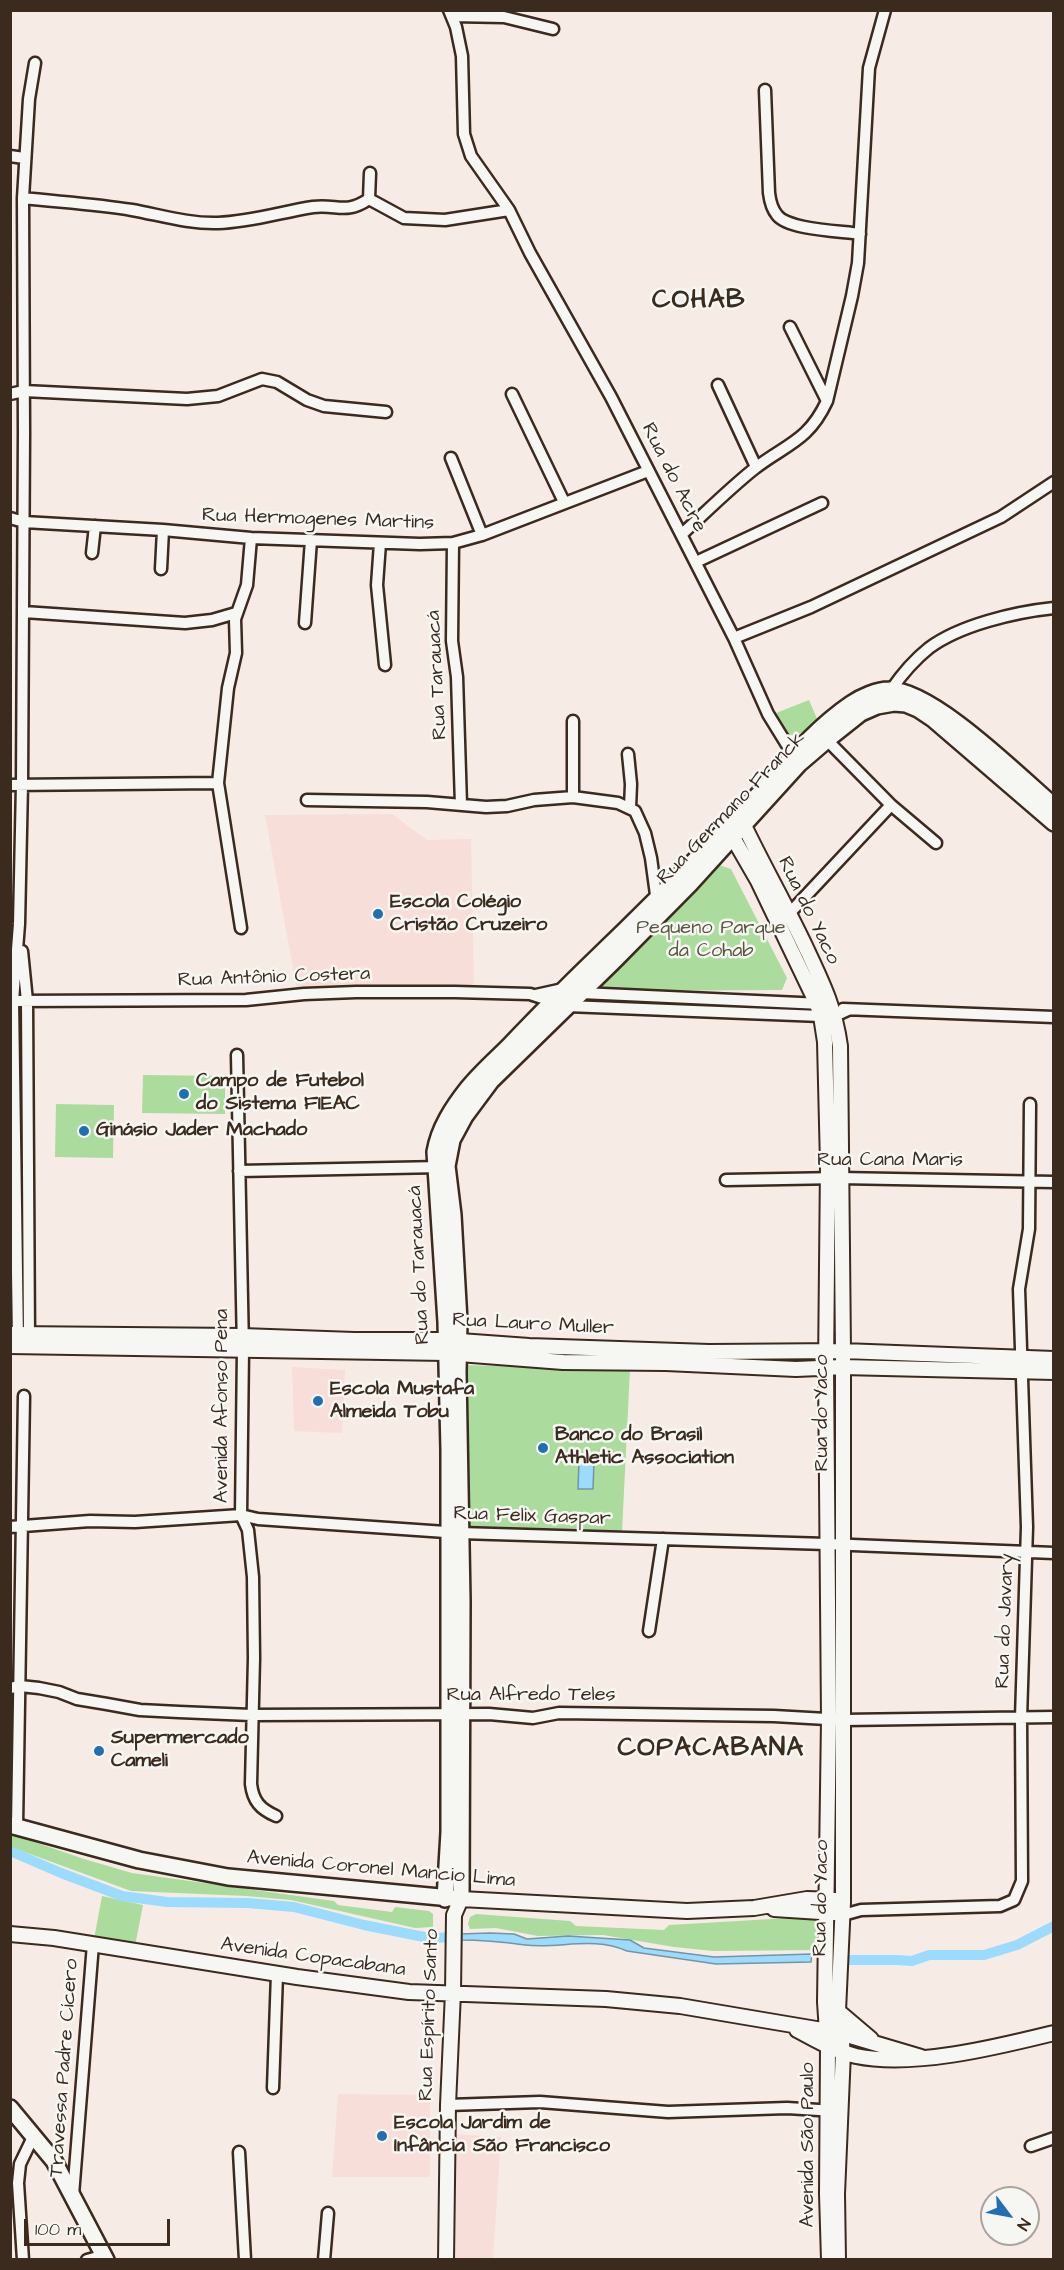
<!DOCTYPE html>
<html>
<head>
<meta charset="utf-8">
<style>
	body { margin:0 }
	#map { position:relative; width:1064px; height:2270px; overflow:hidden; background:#f7ebe6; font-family:"Architects Daughter",sans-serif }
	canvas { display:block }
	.frame { position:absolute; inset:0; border:12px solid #3b2a1e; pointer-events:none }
	.north { position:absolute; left:980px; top:2186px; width:60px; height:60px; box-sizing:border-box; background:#f6f6f2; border:2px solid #aba49d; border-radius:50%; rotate:122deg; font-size:16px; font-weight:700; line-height:24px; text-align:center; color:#3b2a1e }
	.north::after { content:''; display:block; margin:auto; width:21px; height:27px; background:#1f6fb2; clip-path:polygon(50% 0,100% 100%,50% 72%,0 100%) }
	.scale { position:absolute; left:24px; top:2219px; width:146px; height:27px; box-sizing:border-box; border:3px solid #3b2a1e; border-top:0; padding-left:8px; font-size:18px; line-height:21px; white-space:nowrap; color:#3b2a1e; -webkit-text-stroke:4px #f6f6f2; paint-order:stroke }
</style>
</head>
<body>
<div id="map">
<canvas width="1064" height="2270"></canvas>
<div class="frame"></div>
<div class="north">N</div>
<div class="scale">100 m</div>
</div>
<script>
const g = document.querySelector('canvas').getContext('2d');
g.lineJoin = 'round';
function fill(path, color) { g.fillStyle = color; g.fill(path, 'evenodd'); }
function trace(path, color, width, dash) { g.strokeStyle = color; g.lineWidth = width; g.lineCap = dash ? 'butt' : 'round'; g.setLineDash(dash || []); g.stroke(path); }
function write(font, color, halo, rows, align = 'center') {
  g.font = font + ' "Architects Daughter",sans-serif'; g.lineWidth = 5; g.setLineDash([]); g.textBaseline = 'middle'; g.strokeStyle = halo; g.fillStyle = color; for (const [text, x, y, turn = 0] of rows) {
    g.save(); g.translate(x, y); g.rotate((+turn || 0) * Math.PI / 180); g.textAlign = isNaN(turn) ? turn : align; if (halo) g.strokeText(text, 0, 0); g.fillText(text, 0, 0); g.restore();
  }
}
fill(new Path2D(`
	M392 814 427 840 471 839 474 988 297 990 265 815Z
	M292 1367 345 1370 342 1433 294 1431Z
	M338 2094 430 2095V2177H332Z
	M453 2134 501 2137 493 2259 452 2260Z`), '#f8ded8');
fill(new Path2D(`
	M809 700 818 721C812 727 795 741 786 732 782 728 779 718 776 713Z
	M716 864 731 869 787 978 782 990 602 991 594 985Z
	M143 1075 225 1076V1114L142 1113Z
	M56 1104 114 1105 113 1158 55 1157Z
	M461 1365 630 1369 622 1532 460 1527Z
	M11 1834 84 1859 132 1873 334 1901 338 1905 392 1912 395 1907 429 1911 433 1914V1927L415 1928 291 1900 246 1896 131 1891 11 1847Z
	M102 1896 143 1905 135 1946 94 1939Z
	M476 1914 570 1921 576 1926 664 1930 669 1925 823 1916 824 1950 713 1951 674 1947 603 1935 538 1936 496 1928 470 1929 468 1924 470 1917Z`), '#abdc9d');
const water = new Path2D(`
	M579 1461H594L593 1489H578Z
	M490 1933 514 1934 527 1939 568 1936 630 1940 644 1948 714 1957 812 1954 811 1962 716 1964 627 1951C593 1936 560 1949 525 1945 503 1942 482 1940 460 1940L459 1934Z`);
fill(water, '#9bdbfd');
trace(water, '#7594a4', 1.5);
trace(new Path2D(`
	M10 1851 61 1873 122 1896 167 1902 248 1903 294 1907 364 1925 429 1938 459 1937
	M850 1960H897L912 1961 929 1955H984L1017 1945 1054 1926`), '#9bdbfd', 10);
const minor = new Path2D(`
	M449 10 456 27 462 56 464 134 471 156 509 210 530 253 611 397 734 638 768 714 797 761
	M452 16 504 17 553 29
	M765 90 769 193C770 201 772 209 777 215 788 230 842 231 860 234
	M10 156 24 158
	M370 173 369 199 404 218 445 220 509 210
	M23 198C59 202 96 204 132 210 160 215 189 224 218 223 251 222 281 212 313 207 338 204 345 215 369 199
	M790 327 827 401
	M718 385 756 467
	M10 394 24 391 187 399 218 396 262 379 277 382 307 400 324 406 386 412
	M512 394 564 502
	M451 458 482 535
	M10 518 24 522 163 530 251 538 420 544 453 543 482 535 648 471
	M682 534C706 512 729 489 754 469 786 444 808 442 827 401L852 296 858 263 869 68 885 10
	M380 543 377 585 385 665
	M453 543 452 641 457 677 461 805
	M92 553 95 526
	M696 562 822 503
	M161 569 163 530
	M24 612 185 623 212 620 236 613
	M305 623 311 540
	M734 638 811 607 1001 517 1054 482
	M891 690C902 674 914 660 929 648 960 625 1015 612 1054 608
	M573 721V797
	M823 736 891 805 936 843
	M628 754 631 784 630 808
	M10 785 218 783
	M307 800 427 802 486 807 507 806 534 800 573 797 618 803 635 811 645 833 651 858 657 902
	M785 918 891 805
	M241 928 218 783 228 688 236 653 235 619 247 585 251 538
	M22 951 27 1001 29 1340
	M536 995 563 989 581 993 822 1004
	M13 1001 246 1000 304 994 356 992H455L530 994 567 1006 821 1016H835L848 1010
	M843 1009 1054 1017
	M237 1055 243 1349 241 1515 248 1530 253 1577 254 1658 251 1784C253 1801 260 1809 276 1816
	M239 1171 441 1167
	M726 1180 840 1178 1054 1182
	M18 1340 13 1001 19 924 22 784 24 433 23 198 29 99 35 63
	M10 1527 90 1521 135 1522 241 1515 258 1519 460 1533 827 1544 1054 1553
	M649 1631 663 1539
	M10 1688 20 1686 39 1688 59 1692 77 1699 107 1704 140 1710 179 1712 251 1715 489 1714 533 1718 559 1713 774 1716 844 1720 1054 1717
	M17 1826 24 1396
	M843 1915 861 1910 1000 1906 1014 1900 1022 1881 1021 1718 1027 1527 1019 1289 1029 1229 1030 1104
	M273 2088 277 1974
	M448 2105 540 2102 668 2112 787 2108 835 2111
	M1031 2146 1054 2138
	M239 2152 245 2260
	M73 2195 93 1944
	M23 2260 18 2183 20 2164 34 2135
	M87 2260 105 2255
	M324 2260 328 2213`);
const tertiary = new Path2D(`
	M740 817C761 862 786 905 807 950 823 984 835 1009 840 1046L843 1351V1902L838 2011 843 2052 837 2194 838 2260
	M728 829 758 881 817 1004 821 1016 825 1042 828 1164 826 1367 829 1719 825 2002 828 2047 827 2194 829 2260
	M10 1334 242 1336 354 1340H446L529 1346 709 1352 843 1351 1054 1359
	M10 1346 446 1353 563 1362 666 1363 796 1369 842 1367 1054 1372
	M774 1909 836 1913
	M10 1934 54 1938 297 1977 409 1992 606 1999 680 2006 840 2033 921 2057
	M838 2011 871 2039
	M797 2030C817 2041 835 2051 856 2056 913 2068 997 2047 1054 2033
	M446 2260 448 2105 453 1992 454 1915 461 1899 687 1911 754 1908 807 1899 836 1900`);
const secondary = new Path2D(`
	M10 1825 139 1860 228 1877 461 1899 462 1601 458 1372 459 1321 453 1215 447 1166 452 1140 465 1116 491 1081 614 961 690 884 799 764 827 740 861 713 877 706 894 703 906 704 918 709 933 719 1054 823
	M445 1899 449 1832V1450L446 1322 435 1152C439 1128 453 1107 468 1088 480 1073 495 1060 509 1046 535 1019 561 992 588 966 639 917 690 866 739 815 776 778 807 734 851 704 861 697 877 690 889 690 932 689 1020 777 1054 806
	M10 2108 54 2161 106 2260`);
trace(minor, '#3b2a1e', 15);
trace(tertiary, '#3b2a1e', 18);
trace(secondary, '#3b2a1e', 20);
trace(minor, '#f6f6f2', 10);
trace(tertiary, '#f6f6f2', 14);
trace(secondary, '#f6f6f2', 15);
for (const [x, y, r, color] of [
	[378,914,6,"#1f6fb2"],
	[184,1094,6,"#1f6fb2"],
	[84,1131,6,"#1f6fb2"],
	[318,1401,6,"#1f6fb2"],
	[543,1448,6,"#1f6fb2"],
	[99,1751,6,"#1f6fb2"],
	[382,2136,6,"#1f6fb2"]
]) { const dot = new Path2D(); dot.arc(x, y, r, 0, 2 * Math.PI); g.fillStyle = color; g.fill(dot); trace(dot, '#f6f6f2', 2); }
write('20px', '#3b2a1e', '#f6f6f2', [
	["Rua do Acre",673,478,63],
	["Rua Hermogenes Martins",318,520,2],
	["Rua Tarauacá",438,675,-93],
	["Rua Germano Franck",732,809,-46],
	["Rua do Yaco",808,911,64],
	["Rua Antônio Costera",274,978,-2],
	["Rua Cana Maris",890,1161],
	["Rua do Tarauacá",420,1265,-93],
	["Rua Lauro Muller",533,1325,3],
	["Avenida Afonso Pena",223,1406,-90],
	["Rua do Yaco",823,1413,-90],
	["Rua Felix Gaspar",532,1517,2],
	["Rua do Javary",1006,1621,-88],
	["Rua Alfredo Teles",531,1696],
	["Avenida Coronel Mancio Lima",381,1870,5],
	["Rua do Yaco",822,1898,-89],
	["Avenida Copacabana",313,1958,8],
	["Rua Espírito Santo",430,2015,-88],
	["Travessa Padre Cícero",65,2068,-86],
	["Avenida São Paulo",809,2145,-90]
]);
write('bold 20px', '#3b2a1e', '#f6f6f2', [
	["Escola Colégio",390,903],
	["Cristão Cruzeiro",390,926],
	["Campo de Futebol",196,1082],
	["do Sistema FIEAC",196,1105],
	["Ginásio Jader Machado",96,1131],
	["Escola Mustafa",330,1390],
	["Almeida Tobu",330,1413],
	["Banco do Brasil",555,1436],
	["Athletic Association",555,1459],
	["Supermercado",111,1739],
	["Cameli",111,1762],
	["Escola Jardim de",394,2124],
	["Infância São Francisco",394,2147]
], 'left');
write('20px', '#57563e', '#f6f6f2', [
	["Pequeno Parque",711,929],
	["da Cohab",711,952]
]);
g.letterSpacing = '1.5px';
write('bold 26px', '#3b2a1e', '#f6f6f2', [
	["COHAB",699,302],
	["COPACABANA",711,1750]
]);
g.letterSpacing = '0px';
</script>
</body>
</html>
